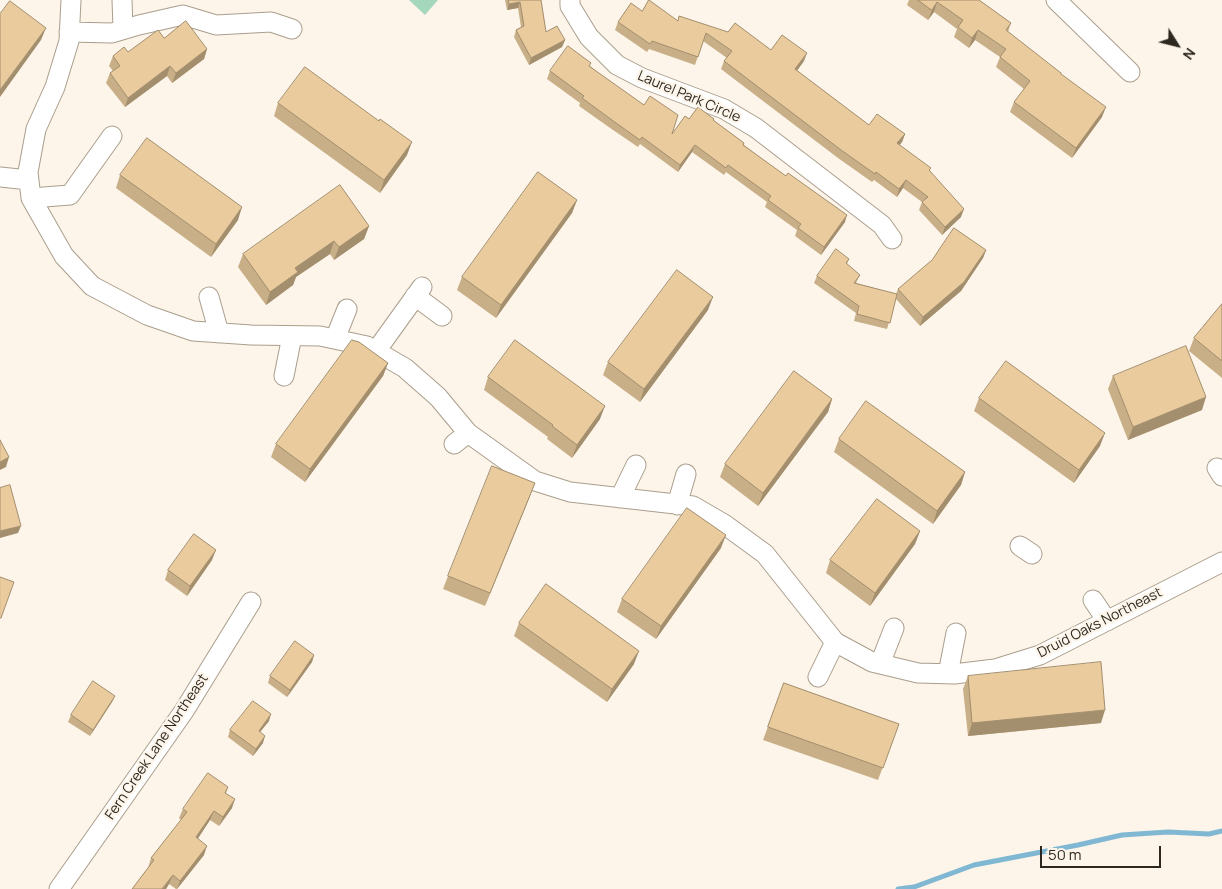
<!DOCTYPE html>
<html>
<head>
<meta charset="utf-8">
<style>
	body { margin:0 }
	#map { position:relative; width:1222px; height:889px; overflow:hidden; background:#fdf5ea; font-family:Manrope,sans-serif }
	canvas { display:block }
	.north { position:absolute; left:1152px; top:20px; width:50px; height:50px; -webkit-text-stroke:4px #fdf5ea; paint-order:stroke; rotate:126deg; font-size:14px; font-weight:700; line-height:20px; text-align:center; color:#2c2820 }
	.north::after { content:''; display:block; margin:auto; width:18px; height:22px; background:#2c2820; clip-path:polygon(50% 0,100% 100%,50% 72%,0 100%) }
	.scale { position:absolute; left:1040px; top:846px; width:121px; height:22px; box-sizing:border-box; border:2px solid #2c2820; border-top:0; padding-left:6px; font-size:15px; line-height:18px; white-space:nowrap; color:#2c2820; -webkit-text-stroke:4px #fdf5ea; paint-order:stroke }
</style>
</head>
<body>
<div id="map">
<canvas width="1222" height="889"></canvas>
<div class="north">N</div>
<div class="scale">50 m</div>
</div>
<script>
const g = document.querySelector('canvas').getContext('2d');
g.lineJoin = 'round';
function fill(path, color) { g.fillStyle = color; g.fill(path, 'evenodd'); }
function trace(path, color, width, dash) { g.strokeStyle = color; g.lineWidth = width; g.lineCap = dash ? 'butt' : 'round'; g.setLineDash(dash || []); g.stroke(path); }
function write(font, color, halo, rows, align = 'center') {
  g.font = font + ' Manrope,sans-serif'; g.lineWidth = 4.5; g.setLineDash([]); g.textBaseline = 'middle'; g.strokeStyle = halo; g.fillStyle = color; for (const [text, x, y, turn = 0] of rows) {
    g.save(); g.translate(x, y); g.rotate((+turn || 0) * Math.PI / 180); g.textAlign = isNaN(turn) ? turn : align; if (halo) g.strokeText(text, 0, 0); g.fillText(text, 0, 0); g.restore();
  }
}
fill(new Path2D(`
	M409 0H438L425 15Z`), '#a5d7bd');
trace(new Path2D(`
	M898 889 914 887 974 865 1078 845 1122 835 1168 832 1209 834 1222 831`), '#80b7d2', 5);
const minor = new Path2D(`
	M71 0 69 41 55 87 36 129 28 172 31 198 64 256 92 286 147 315 193 331 251 335 320 336 367 346 405 368 438 397 468 433 535 481 570 492 693 506 724 524 765 554 835 642 872 662 918 673 954 674 995 669 1040 655 1222 562
	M122 0 123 29
	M570 0V6L589 37 617 65 642 78 724 109 756 128 882 225 892 239
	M1056 0 1130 72
	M69 32 112 33 139 25 183 15 216 25 271 22 292 29
	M0 177 29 180
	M31 198 70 195 112 136
	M415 296 442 316
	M209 297 219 333
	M335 339 347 309
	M376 351 422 287
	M284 376 292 336
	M454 444 468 433
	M1217 468 1222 476
	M620 498 636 465
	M677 505 686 474
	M1020 546 1032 554
	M1093 600 1107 621
	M880 664 894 628
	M948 674 956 633
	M818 677 835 642
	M59 889 184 711 251 602`);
trace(minor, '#aa9e8c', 21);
trace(minor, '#fff', 19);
fill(new Path2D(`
	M505 0H541L546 32 565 40 562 47 529 65 514 37 516 30 521 27 518 8 507 10Z
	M909 0H979L1011 23 1008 32 1061 74 1102 117 1072 158 1010 112 1014 102 1024 89 996 67 1000 57 975 40 969 48 954 37 957 29 934 12 928 20 907 5Z
	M642 11 771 50 804 61 797 71 869 125 905 134 902 142 899 145 930 171 961 217 942 235 919 210 922 202 903 188 897 197 874 180 872 182 838 158 721 69 724 61 727 58 703 41 695 65 649 49 647 52 615 30 618 22Z
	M164 38 207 49 204 59 172 83 167 76 125 107 106 83 110 73 113 71 109 66 113 56 128 52Z
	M590 66 672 134 689 119 713 120 744 143V145L845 222 821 255 795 236 797 230 765 207 767 202 726 172 724 175 692 152 678 172 640 144 638 147 613 130 579 106 580 103 547 79 550 71Z
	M278 103 407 155 380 193 274 116Z
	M120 175 238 220 211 257 116 188Z
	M577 200 572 213 496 318 457 290 462 277Z
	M369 226 364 239 334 260 330 254 296 277 293 285 266 305 238 267 243 254Z
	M986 250 983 258 961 291 920 326 896 299 887 329 854 321 856 313 814 283 817 276 849 259 847 264 860 275 856 283 896 294 898 289Z
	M1222 304V378L1189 351 1194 338Z
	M708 310 640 402 603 375 608 362Z
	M388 363 383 376 305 482 271 457 276 444Z
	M1113 376 1202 410 1128 440 1108 389Z
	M488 377 600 419 572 458 547 439 548 437 484 390Z
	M979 398 1100 446 1074 483 974 411Z
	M832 399 828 412 758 506 720 477 725 464Z
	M839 439 965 472 961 485 933 524 834 452Z
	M530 496 485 606 443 589 448 576Z
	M920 531 915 544 870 606 826 573 830 560Z
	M721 548 656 639 617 612 622 599Z
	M212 560 187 596 165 580 168 570Z
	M519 623 634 664 607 702 514 636Z
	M314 655 312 662 287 697 268 683 270 676Z
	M968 676 1101 723 968 736 963 689Z
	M784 683 899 724 878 780 763 740Z
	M115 696 112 702 90 736 68 722 71 715Z
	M269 721 260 732 263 743 253 756 228 737 230 730Z
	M228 787 226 793 232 808 219 826 210 820 198 838 204 855 177 889H176L169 884 166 889H132L148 868 151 858 181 820 179 818 183 809Z`), '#c8af87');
fill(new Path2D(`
	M520 2 518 8 507 10 509 4Z
	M937 2 934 12 928 20 932 10Z
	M46 28 41 40 0 97V90Z
	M978 30 975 40 969 48 972 38Z
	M565 40 562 47 529 65 531 58Z
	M207 49 204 59 172 83 176 73Z
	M807 53 804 61 792 77 795 69Z
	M170 66 167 76 125 107 128 98Z
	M1106 107 1102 117 1072 158 1076 148Z
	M905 134 902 142 895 151 897 143Z
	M412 142 407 155 380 193 384 180Z
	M695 145 692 152 678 172 680 165Z
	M906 180 903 188 897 197 899 189Z
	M577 200 572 213 496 318 501 305Z
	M242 207 238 220 211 257 216 244Z
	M964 209 961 217 942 235 945 227Z
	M847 215 845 222 821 255 824 247Z
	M369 226 364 239 334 260 339 247Z
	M334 241 330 254 296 277 293 285 266 305 270 292 295 268Z
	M986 250 983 258 961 291 920 326 923 317Z
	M713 297 708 310 640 402 644 389Z
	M388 363 383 376 305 482 310 469Z
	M1206 397 1202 410 1128 440 1133 427Z
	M832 399 828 412 758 506 763 493Z
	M605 406 600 419 572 458 577 445Z
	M1105 433 1100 446 1074 483 1079 470Z
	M9 457 6 467 0 470V462Z
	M965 472 961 485 933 524 937 511Z
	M535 483 530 496 485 606 490 593Z
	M21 526 18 533 0 538V531Z
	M920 531 915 544 870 606 875 593Z
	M726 535 721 548 656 639 661 626Z
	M216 550 212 560 187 596 190 586Z
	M639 651 634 664 607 702 612 689Z
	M314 655 312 662 287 697 290 690Z
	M115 696 112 702 90 736 93 730Z
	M1105 710 1101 723 968 736 972 723Z
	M271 714 269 721 256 737 259 731Z
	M265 736 263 743 253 756 256 749Z
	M235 799 232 808 219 826 223 817Z
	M214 811 210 820 193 846 196 837Z
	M207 846 204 855 177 889 180 881Z
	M173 875 169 884 166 889H162Z`), '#a38e6e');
const building = new Path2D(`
	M509 0H541L546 32 557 26 565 40 531 58 516 30 524 26 520 2 509 4Z
	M649 0 678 21 679 16 728 32 735 23 771 50 782 35 807 53 795 69 869 125 877 114 905 134 897 143 931 168 929 170 964 209 945 227 922 202 928 197 906 180 899 189 876 172 875 174 841 150 724 61 732 51 706 33 698 57 652 41 650 44 618 22 631 3 642 11Z
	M918 0H979L1011 23 1006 30 1061 73V74L1106 107 1076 148 1014 102 1030 81 1000 57 1006 49 978 30 972 38 958 27 963 20 937 2 932 10Z
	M10 1 46 28 0 90V14Z
	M186 21 207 49 176 73 170 66 128 98 110 73 120 66 113 56 124 47 128 52 158 30 164 38Z
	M568 46 591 63 589 66 644 105 650 96 678 115 672 134 685 116 689 119 698 107 714 119 713 120 744 143 743 145 786 176 788 173 847 215 824 247 798 228 801 224 768 200 771 196 728 165 726 168 695 145 680 165 642 137 640 140 616 123 582 98 584 96 550 71Z
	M305 67 379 121 380 119 412 142 384 180 278 103Z
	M147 138 242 207 216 244 120 175Z
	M538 172 577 200 501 305 462 277Z
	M340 185 369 226 339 247 334 241 295 268 298 272 270 292 243 254Z
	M954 228 986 250 964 282 923 317 898 289 932 260Z
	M836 249 849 259 846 263 860 275 854 283 897 294 890 323 857 314 859 306 817 276Z
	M677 270 713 297 644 389 608 362Z
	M1222 304V361L1194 338Z
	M352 340 359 342 388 363 310 469 276 444Z
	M515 340 605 406 577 445 552 426 553 425 488 377Z
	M1186 346 1206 397 1133 427 1113 376Z
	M1006 361 1105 433 1079 470 979 398Z
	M794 371 832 399 763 493 725 464Z
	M866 401 965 472 937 511 839 439Z
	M0 440 9 457 0 462Z
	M492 466 535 483 490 593 448 576Z
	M10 485 21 526 0 531V488Z
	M877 499 920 531 875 593 830 560Z
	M687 508 726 535 661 626 622 599Z
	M194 534 216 550 190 586 168 570Z
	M0 577 14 582 1 618H0Z
	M546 584 639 651 612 689 519 623Z
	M295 641 314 655 290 690 270 676Z
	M1101 662 1105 710 972 723 968 676Z
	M93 681 115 696 93 730 71 715Z
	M784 683 899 724 883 768 768 727Z
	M253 701 271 714 259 731 265 736 256 749 230 730Z
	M208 773 228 787 225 793 235 799 223 817 214 811 196 837 207 846 180 881 173 875 162 889H132L154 860 151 858 187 812 183 809Z`);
fill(building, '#e9cb9d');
trace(building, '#a38e6e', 1);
write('14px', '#2c2820', '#fdf5ea', [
	["Laurel Park Circle",689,97,23],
	["Druid Oaks Northeast",1100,623,-27],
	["Fern Creek Lane Northeast",157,747,-56]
]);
</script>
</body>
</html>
